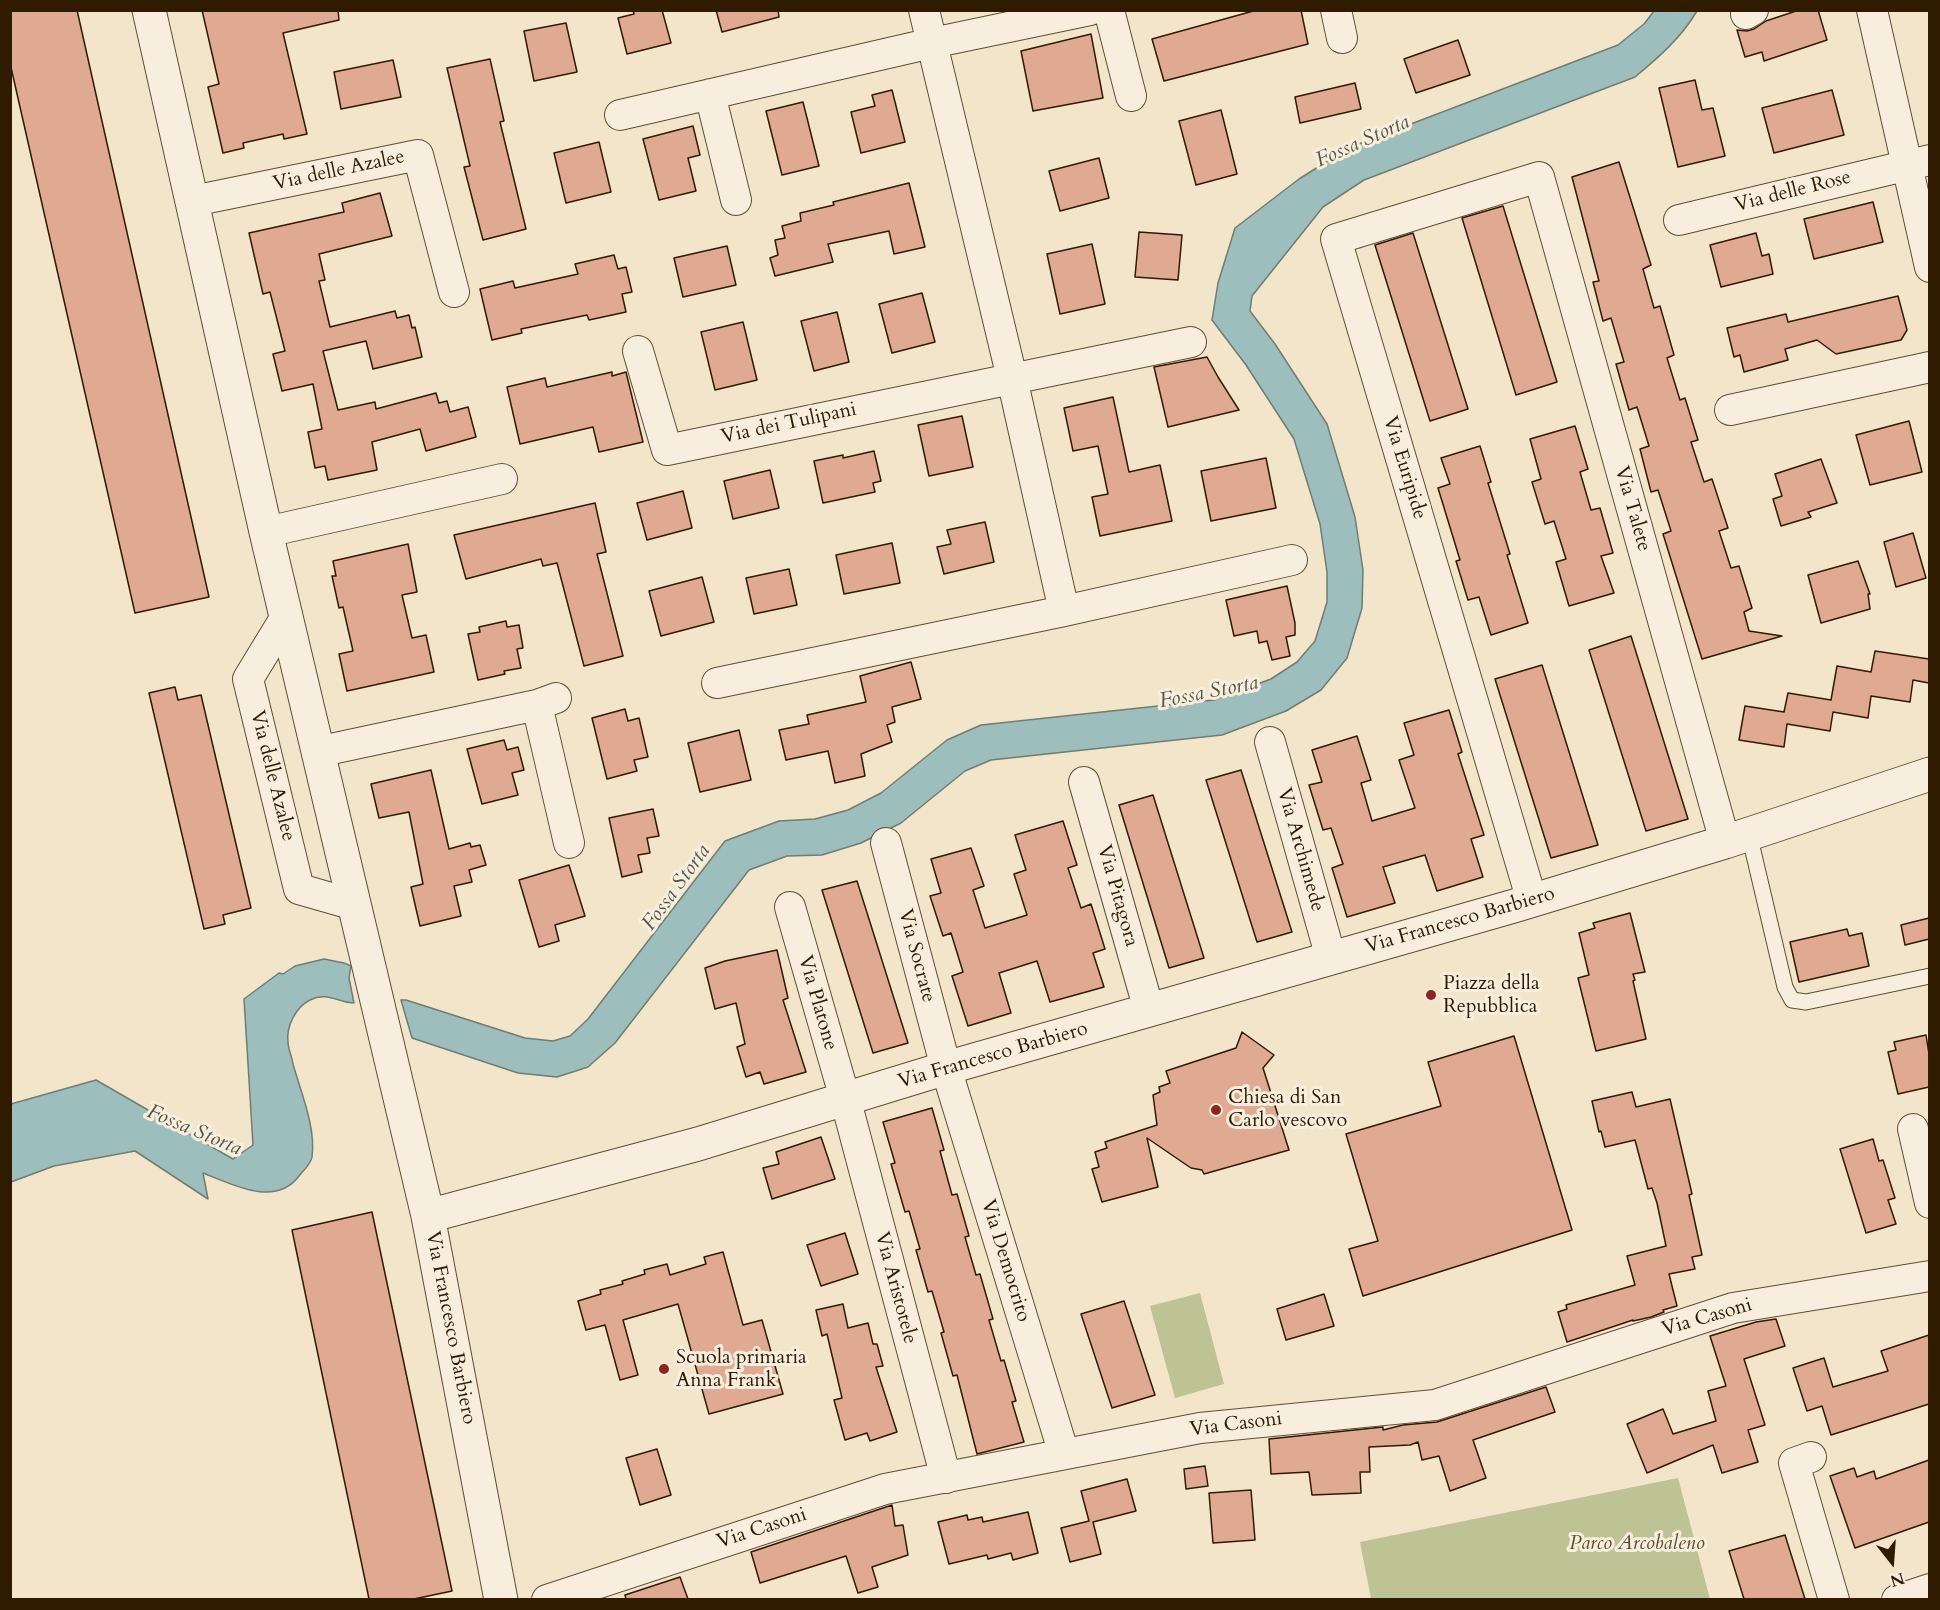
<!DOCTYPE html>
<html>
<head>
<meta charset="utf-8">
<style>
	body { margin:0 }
	#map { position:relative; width:1940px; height:1610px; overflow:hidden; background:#f2e5ca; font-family:Cardo,serif }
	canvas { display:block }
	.frame { position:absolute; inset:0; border:12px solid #2f1b00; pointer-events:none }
	.north { position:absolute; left:1862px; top:1532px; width:60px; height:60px; -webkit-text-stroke:4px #f7eedd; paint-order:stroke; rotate:163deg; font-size:16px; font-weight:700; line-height:24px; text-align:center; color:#2f1b00 }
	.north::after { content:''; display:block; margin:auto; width:21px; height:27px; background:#2f1b00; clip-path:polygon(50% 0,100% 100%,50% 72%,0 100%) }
</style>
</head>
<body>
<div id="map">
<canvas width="1940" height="1610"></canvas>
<div class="frame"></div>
<div class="north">N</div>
</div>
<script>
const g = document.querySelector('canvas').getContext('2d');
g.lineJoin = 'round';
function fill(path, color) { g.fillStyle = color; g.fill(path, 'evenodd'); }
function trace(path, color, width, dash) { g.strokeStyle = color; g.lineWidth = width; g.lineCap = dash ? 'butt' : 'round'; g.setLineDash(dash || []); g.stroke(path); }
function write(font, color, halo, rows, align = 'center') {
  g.font = font + ' Cardo,serif'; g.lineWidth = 6; g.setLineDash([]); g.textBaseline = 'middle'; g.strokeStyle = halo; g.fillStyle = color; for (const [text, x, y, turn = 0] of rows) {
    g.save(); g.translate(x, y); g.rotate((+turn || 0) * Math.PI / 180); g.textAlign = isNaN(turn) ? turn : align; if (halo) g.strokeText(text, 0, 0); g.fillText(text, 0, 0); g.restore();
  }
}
fill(new Path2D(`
	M1200 1293 1224 1384 1175 1398 1150 1306Z
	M1678 1478 1710 1599H1371L1360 1542Z`), '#bdc395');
const water = new Path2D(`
	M1654 11H1697C1681 38 1659 57 1635 77L1364 180 1323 207 1252 296 1250 311 1275 344 1327 424 1355 517 1363 570 1362 608 1347 658 1321 690 1286 711 1222 735 991 760 965 771 901 823 861 843 822 855 787 856 749 870 615 1043 588 1067 557 1077 518 1073 412 1038 401 1000H406L525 1038 553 1041 570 1036 588 1019 725 841 779 821 815 819 848 810 881 793 947 740 981 725 1214 700 1271 679 1297 662 1315 641 1327 602V572L1320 524 1294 439 1246 365 1212 320 1218 283 1235 228 1299 179 1348 148 1618 45 1644 24Z
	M324 959 344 963 351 966 349 978 354 1003C339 1003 327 991 310 1000 296 1007 286 1026 288 1042 288 1049 292 1057 293 1064 301 1093 316 1127 312 1157 311 1164 303 1171 299 1176 275 1208 232 1184 203 1173L208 1199 135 1151 54 1166 11 1182V1104L96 1080 233 1159 253 1145 244 999 279 973 283 974 295 966Z`);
fill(water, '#9cbebc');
trace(water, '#707d71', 1.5);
const building = new Path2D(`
	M10 10H77L209 597 135 613 10 63Z
	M202 10H338L339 20 283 33 307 134 284 139 283 134 243 143 244 148 223 153 208 87 219 84Z
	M633 10H662L671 43 627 54 618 18 634 14Z
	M716 10H778L779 17 722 32Z
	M1257 10H1301L1308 44 1164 81 1152 39Z
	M1799 10H1818L1827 40 1764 61 1762 52 1745 57 1737 30 1747 31 1754 29 1766 21Z
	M566 23 577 72 534 81 524 31Z
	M1091 34 1103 98 1033 111 1021 51Z
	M1458 40 1470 75 1416 93 1404 59Z
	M490 59 504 121 500 122 526 229 483 240 464 167 470 166 447 68Z
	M393 60 401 97 341 109 334 72Z
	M1695 80 1702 110 1713 108 1725 156 1678 167 1659 88Z
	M1355 83 1361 109 1300 123 1295 97Z
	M892 90 905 142 861 153 851 112 875 106 872 95Z
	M1832 90 1844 135 1774 153 1762 108Z
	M803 102 819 166 782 175 766 111Z
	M1221 110 1237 174 1196 185 1179 121Z
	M693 126 700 155 688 158 696 191 659 200 643 139Z
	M599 142 611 192 566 203 554 153Z
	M1099 158 1109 198 1060 211 1049 171Z
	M1619 162 1651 265 1643 269 1654 308 1660 306 1674 355 1667 358 1680 400 1685 398 1698 440 1691 442 1704 482 1712 479 1728 528 1719 531 1731 568 1739 566 1752 608 1744 612 1749 631 1782 636 1702 659 1663 534 1671 531 1658 490 1651 492 1640 449 1649 446 1637 407 1629 410 1616 364 1624 362 1611 318 1603 321 1593 282 1599 281 1572 177Z
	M909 183 925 247 894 254 889 231 828 244 833 262 775 276 770 258 778 255 775 240 785 238 782 226 801 221 800 213 834 205 833 202Z
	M380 193 392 236 319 254 325 280 319 281 330 327 395 311 397 318 409 315 412 328 415 327 422 357 373 369 366 341 323 351 338 410 375 402 376 409 436 393 439 403 447 401 450 412 468 407 476 437 426 451 420 429 372 442 377 470 328 480 325 466 315 468 308 432 322 429 313 384 282 391 273 354 285 351 270 292 263 294 249 233 344 212 342 203Z
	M1873 202 1883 242 1814 259 1804 219Z
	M1503 206 1557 382 1516 395 1462 218Z
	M1139 232 1182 235 1178 280 1135 277Z
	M1413 233 1468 409 1430 421 1375 245Z
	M1756 233 1762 256 1769 254 1773 274 1721 287 1710 245Z
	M1092 244 1105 304 1060 314 1047 254Z
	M727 246 736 285 683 297 674 258Z
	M614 255 618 269 626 267 632 292 622 294 626 312 589 320 587 315 521 329 522 333 492 340 480 289 513 281 515 288 578 274 575 264Z
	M922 293 935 342 892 353 879 304Z
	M1898 296 1907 330 1901 340 1836 354 1817 340 1785 349 1788 360 1744 372 1740 355 1734 357 1727 328 1786 314 1788 322Z
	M837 312 849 362 814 371 801 321Z
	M743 322 757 380 715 390 701 332Z
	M1207 357 1218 377 1239 410 1168 427 1154 367Z
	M612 372V376L626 372 643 442 599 452 593 427 520 444 507 387 545 378 547 387Z
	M1113 397 1129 472 1160 465 1172 521 1100 536 1092 497 1108 494 1098 446 1073 451 1064 408Z
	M962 416 973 467 929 476 918 425Z
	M1909 421 1922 472 1870 485 1856 435Z
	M1575 426 1588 469 1580 472 1591 510 1600 508 1613 553 1601 556 1614 593 1569 606 1556 562 1566 559 1554 521 1545 524 1532 482 1541 479 1530 439Z
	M1480 446 1491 482 1488 483 1510 554 1507 555 1528 623 1491 635 1479 597 1468 600 1456 561 1460 560 1438 488 1450 484 1441 458Z
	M874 451 881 481 873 483 875 492 823 503 814 461 843 455V458Z
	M1266 458 1276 508 1211 521 1201 471Z
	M1821 459 1837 503 1808 512 1811 517 1781 526 1773 499 1782 496 1775 474Z
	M770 470 779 508 733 519 724 481Z
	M683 491 692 528 647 540 637 503Z
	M595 503 606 552 597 554 623 656 584 666 557 563 543 566 541 559 466 579 454 535Z
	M985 522 994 562 944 574 937 547 951 544 947 530Z
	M1913 533 1926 578 1896 587 1884 542Z
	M892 543 900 583 844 594 836 555Z
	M408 544 417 592 402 595 412 638 426 635 434 672 347 691 339 654 353 651 343 607 339 608 332 576H336L333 561Z
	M1858 561 1870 594H1868L1870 609 1821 623 1808 575Z
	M789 569 797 605 754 614 746 578Z
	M702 577 714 622 661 636 649 591Z
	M1287 586 1295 623V635L1286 637 1290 656 1272 660 1267 641 1259 643 1257 631 1234 636 1226 600Z
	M506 621 507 627 519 625 523 648 517 649 521 668 504 671 505 674 478 680 468 634 480 632 479 627Z
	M1631 636 1688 819 1646 831 1589 650Z
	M1875 651 1929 659V683L1913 680 1910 702 1871 696 1868 718 1833 712 1830 731 1787 724 1784 747 1739 740 1745 706 1784 712 1788 693 1831 700 1837 666 1871 672Z
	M911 662 921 699 892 707 895 722 887 725 892 742 861 754 865 776 835 783 828 751 786 760 779 730 809 724 807 715 866 702 860 676Z
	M1542 665 1598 845 1551 858 1495 679Z
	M175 687 178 700 201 695 251 908 223 915 225 924 204 929 149 693Z
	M625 709 628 721 639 718 648 757 634 760 637 771 607 779 592 718Z
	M1449 710 1462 752 1458 754 1484 835 1471 839 1483 877 1437 891 1425 855 1383 867 1395 903 1347 917 1332 868 1343 864 1331 828 1323 830 1309 785 1322 782 1312 750 1357 736 1371 780 1361 783 1372 821 1415 808 1399 760 1414 755 1404 723Z
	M739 730 751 780 700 792 688 743Z
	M504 740 507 750 518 747 524 770 512 773 518 795 482 804 467 749Z
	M431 770 449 849 470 843 471 847 480 845 486 865 469 870 472 882 454 886 461 916 420 926 411 887 423 884 409 812 379 818 371 784Z
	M1241 770 1292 932 1257 942 1206 780Z
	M1153 795 1204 958 1169 968 1119 805Z
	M653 809 659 836 647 838 650 853 638 855 642 872 622 877 609 818Z
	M1063 821 1077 865 1068 868 1081 908 1091 904 1105 949 1093 953 1104 987 1050 1002 1037 961 999 973 1011 1013 968 1026 952 976 963 972 951 933 943 936 930 896 941 893 931 859 971 848 984 886 973 890 985 928 1027 915 1014 874 1026 870 1015 835Z
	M569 865 585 916 555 925 559 941 539 947 519 880Z
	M857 881 908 1043 873 1053 822 890Z
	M1630 913 1645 972 1633 974 1635 980 1633 981 1646 1039 1596 1051 1578 978 1589 975 1579 933 1595 928 1593 923Z
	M1929 918V939L1905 945 1901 925Z
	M1847 929 1849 936 1862 933 1869 966 1799 982 1790 942Z
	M777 950 788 998 783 1000 806 1072 764 1084 760 1072 746 1077 737 1047 745 1044 736 1003 715 1009 705 968 725 961Z
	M1242 1032 1274 1055 1263 1068 1289 1150 1204 1174 1202 1170 1191 1168 1147 1138 1158 1187 1102 1202 1092 1169 1099 1167 1095 1152 1107 1148 1105 1142 1157 1125 1153 1095 1160 1092 1159 1087 1170 1083 1166 1071 1236 1048Z
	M1926 1035 1929 1054V1087L1898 1094 1888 1052 1896 1050 1894 1042Z
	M1514 1036 1572 1230 1363 1296 1349 1249 1378 1241 1346 1134 1441 1106 1428 1062Z
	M1632 1092 1636 1107 1670 1099 1692 1194 1689 1195 1702 1255 1692 1257 1695 1269 1669 1274 1677 1306 1663 1310 1664 1312 1651 1317 1633 1321V1320L1567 1342 1558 1312 1567 1309 1566 1305 1635 1285 1627 1256 1666 1246 1657 1203 1652 1188 1648 1189 1635 1140 1605 1147 1601 1131 1599 1132 1592 1101Z
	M932 1108 944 1150 940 1151 952 1195 957 1194 969 1236 965 1237 976 1275 980 1274 993 1319 989 1320 1001 1361 1004 1360 1016 1401 1012 1402 1024 1442 977 1454 957 1375 953 1376 941 1333 944 1332 932 1291 928 1292 916 1250 920 1249 909 1211 905 1212 891 1164 895 1163 883 1122Z
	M821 1137 835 1179 772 1199 763 1168 779 1164 776 1152Z
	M1873 1139 1879 1161 1883 1160 1895 1198 1888 1200 1896 1224 1866 1233 1840 1149Z
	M372 1212 452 1591 414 1599H369L292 1230Z
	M845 1233 858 1274 821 1286 807 1245Z
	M723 1252 743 1325 762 1320 783 1394 709 1414 678 1304 623 1320 638 1375 620 1380 605 1325 586 1330 578 1301 601 1294 600 1290 623 1284 622 1281 645 1274 644 1270 667 1264 670 1275 706 1264 704 1257Z
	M1324 1294 1334 1326 1286 1340 1277 1309Z
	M1124 1301 1155 1395 1112 1408 1081 1314Z
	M843 1304 848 1328 868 1323 873 1344H877L883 1366 876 1367 897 1432 870 1441 867 1433 845 1440 834 1400 842 1398 827 1334 822 1336 816 1310Z
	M1776 1319 1785 1346 1744 1359 1765 1425 1748 1430 1758 1462 1722 1473 1713 1445 1647 1473 1627 1424 1663 1409 1673 1434 1716 1421 1708 1391 1726 1386 1710 1336 1756 1322Z
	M1929 1335V1404L1831 1435 1822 1406 1807 1411 1793 1368 1824 1358 1833 1387 1888 1371 1881 1351Z
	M1546 1387 1555 1412 1473 1440 1486 1478 1450 1491 1439 1456 1422 1460 1418 1442 1410 1445 1369 1447 1370 1472H1360L1361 1493 1312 1495 1309 1472 1271 1474 1269 1439 1383 1427V1430L1403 1425 1437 1422Z
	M657 1449 671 1495 640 1505 626 1458Z
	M1929 1460V1522L1855 1548 1830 1476 1854 1468 1857 1477 1874 1471 1876 1479Z
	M1205 1466 1208 1486 1186 1489 1184 1469Z
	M1127 1479 1136 1511 1093 1522 1101 1554 1070 1562 1061 1528 1089 1521 1081 1491Z
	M1251 1490 1255 1540 1213 1543 1209 1493Z
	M892 1505 895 1526 903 1525 908 1555 872 1567 878 1587 858 1593 846 1556 760 1583 751 1552Z
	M1028 1512 1038 1553 1013 1560 1011 1553 988 1559 987 1555 949 1564 938 1522 967 1515 968 1520 982 1517 983 1522Z
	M1785 1535 1805 1599H1744L1729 1551Z
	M680 1577 688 1599H626L625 1595Z`);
fill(building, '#e0a992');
trace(building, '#2f1b00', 1.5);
const service = new Path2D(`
	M1749 834 1785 987 1792 1000 1806 1002 1930 976`);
const minor = new Path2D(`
	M924 10 1012 378 1064 611
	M1109 10 1131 96
	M1336 10 1342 38
	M1872 10 1930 267
	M1746 14 1753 10
	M710 94 736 200
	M620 115 932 43 1090 10
	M193 201 418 155 454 292
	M1679 220 1930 160
	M638 351 667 450 1191 342
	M1730 410 1930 367
	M266 532 502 479
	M287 615 248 679 299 889 355 905
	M717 683 1064 611 1292 560
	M537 705 569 843
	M1270 742 1331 958
	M317 752 537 705 556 698
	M1084 782 1149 1010
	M886 843 946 1068 1064 1454
	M1532 901 1336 239 1539 177 1725 842
	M790 907 848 1109 946 1478
	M1913 1129 1930 1203
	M1811 1457 1794 1463 1834 1600
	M547 1600 885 1489 1200 1428 1435 1405 1733 1308 1930 1276
	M1897 1600 1930 1589`);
const tertiary = new Path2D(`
	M149 10 266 532 428 1216
	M501 1600 428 1216 698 1144 946 1068 1514 906 1725 842 1930 774`);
trace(service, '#604e32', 17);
trace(minor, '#604e32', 32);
trace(tertiary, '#604e32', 35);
trace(service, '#f7eedd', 15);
trace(minor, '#f7eedd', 30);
trace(tertiary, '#f7eedd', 33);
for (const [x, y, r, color] of [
	[1431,995,6,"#8f2418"],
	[1216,1110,6,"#8f2418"],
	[664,1369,6,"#8f2418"]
]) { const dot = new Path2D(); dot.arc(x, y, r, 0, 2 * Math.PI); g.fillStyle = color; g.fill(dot); trace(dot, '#f7eedd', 2); }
write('20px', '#2f1b00', '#f7eedd', [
	["Via delle Azalee",339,171,-12],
	["Via delle Rose",1793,192,-14],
	["Via dei Tulipani",789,424,-12],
	["Via Euripide",1404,468,73],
	["Via Talete",1632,509,74],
	["Via delle Azalee",272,776,76],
	["Via Archimede",1300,850,74],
	["Via Pitagora",1117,896,74],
	["Via Francesco Barbiero",1460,921,-16],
	["Via Socrate",916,956,75],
	["Via Platone",817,1003,74],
	["Via Francesco Barbiero",993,1056,-16],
	["Via Democrito",1005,1261,73],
	["Via Aristotele",895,1288,75],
	["Via Casoni",1707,1318,-16],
	["Via Francesco Barbiero",450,1328,79],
	["Via Casoni",1236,1425,-7],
	["Via Casoni",762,1529,-18]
]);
write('20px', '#2f1b00', '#f7eedd', [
	["Piazza della",1443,984],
	["Repubblica",1443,1007],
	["Chiesa di San",1228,1098],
	["Carlo vescovo",1228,1121],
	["Scuola primaria",676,1358],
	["Anna Frank",676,1381]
], 'left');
write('italic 20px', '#5a4d2d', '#f7eedd', [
	["Parco Arcobaleno",1637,1544]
]);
write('italic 21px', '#555442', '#f7eedd', [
	["Fossa Storta",1363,142,-24],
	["Fossa Storta",1209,693,-11],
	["Fossa Storta",677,888,-54],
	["Fossa Storta",194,1131,23]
]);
</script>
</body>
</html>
